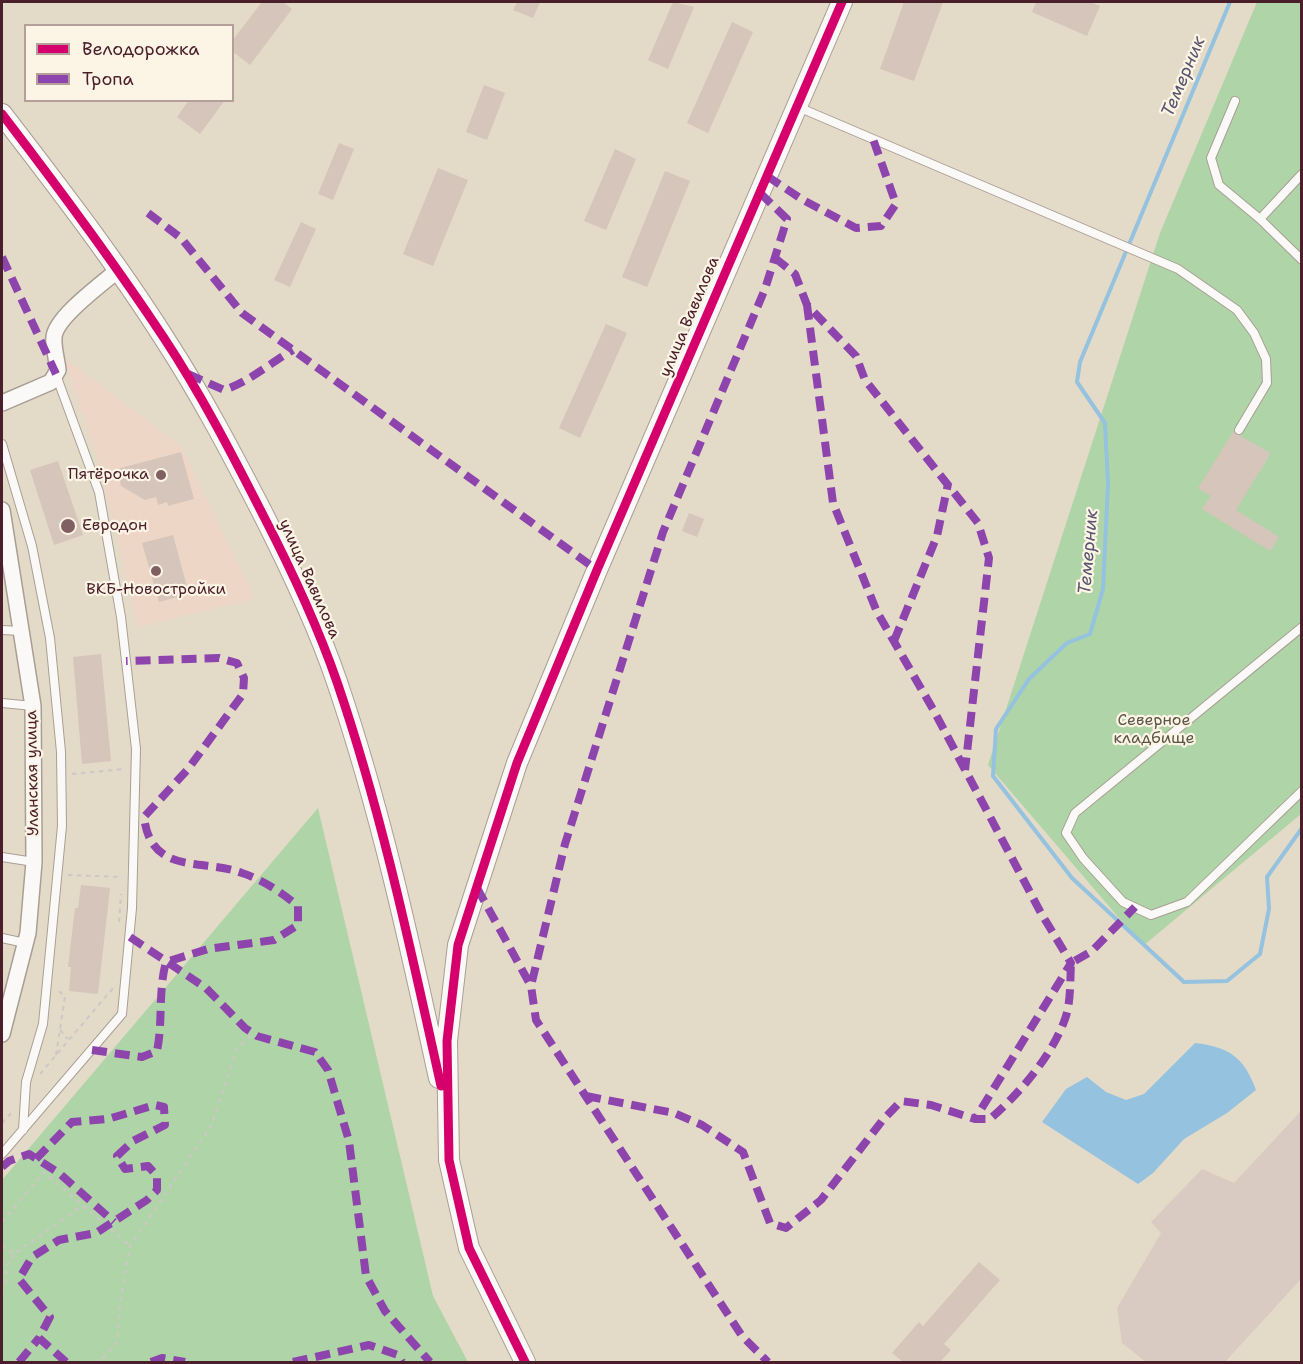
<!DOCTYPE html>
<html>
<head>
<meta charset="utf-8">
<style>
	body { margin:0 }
	#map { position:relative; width:1303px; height:1364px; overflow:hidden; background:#e4dac8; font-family:"Shantell Sans",sans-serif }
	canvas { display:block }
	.frame { position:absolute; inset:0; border:3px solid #4a1f2b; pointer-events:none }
	.legend { position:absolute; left:24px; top:24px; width:210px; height:78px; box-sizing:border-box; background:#fcf5e5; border:2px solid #b59f9b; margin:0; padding:8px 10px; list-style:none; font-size:18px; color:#4a1f2b }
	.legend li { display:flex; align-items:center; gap:12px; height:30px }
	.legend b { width:30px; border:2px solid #b59f9b }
</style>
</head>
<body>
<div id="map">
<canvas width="1303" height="1364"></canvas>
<div class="frame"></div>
<ul class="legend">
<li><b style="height:8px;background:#d6006c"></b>Велодорожка</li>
<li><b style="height:8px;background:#8e44ad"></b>Тропа</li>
</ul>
</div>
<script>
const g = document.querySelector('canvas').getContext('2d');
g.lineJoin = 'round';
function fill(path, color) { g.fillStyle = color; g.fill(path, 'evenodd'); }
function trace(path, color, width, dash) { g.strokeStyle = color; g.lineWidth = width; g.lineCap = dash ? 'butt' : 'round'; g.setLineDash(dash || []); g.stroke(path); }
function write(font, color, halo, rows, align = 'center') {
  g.font = font + ' "Shantell Sans",sans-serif'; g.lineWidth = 4.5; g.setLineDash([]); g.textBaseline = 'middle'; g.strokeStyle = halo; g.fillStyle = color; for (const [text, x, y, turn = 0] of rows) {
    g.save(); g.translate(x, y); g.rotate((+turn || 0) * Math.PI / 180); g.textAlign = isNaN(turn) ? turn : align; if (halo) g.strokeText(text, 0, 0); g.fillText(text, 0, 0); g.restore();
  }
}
fill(new Path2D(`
	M62 356 181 446 255 599 137 627 118 538 90 433Z`), '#eed6c6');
fill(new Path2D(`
	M1301 1111V1279L1225 1362H1146L1122 1343 1117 1308 1161 1233 1151 1222 1202 1169 1234 1183Z`), '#dacbc2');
fill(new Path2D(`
	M1257 2H1301V814L1143 946 988 765 1160 233Z
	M318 808 433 1296 468 1362H2V1180Z`), '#afd4a7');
fill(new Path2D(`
	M1195 1043C1229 1047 1244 1057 1256 1090L1227 1113 1184 1139 1153 1173 1138 1184 1042 1122 1066 1089 1087 1077 1106 1092 1126 1100 1144 1094Z`), '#94c2df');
trace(new Path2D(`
	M1230 2 1080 362 1077 382 1105 423 1108 484 1103 589 1090 634 1067 643 1029 679 996 729 993 776 1072 878 1184 982 1227 981 1260 954 1269 909 1267 877 1302 828`), '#94c2df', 4);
fill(new Path2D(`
	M262 2H283L292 9 250 65 232 51V41Z
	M517 2H540L533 18 513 10Z
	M673 2 694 7 668 69 648 60Z
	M904 2H943L914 81 880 69Z
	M1036 2H1090L1100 6 1087 36 1032 12Z
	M732 22 753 32 708 133 687 123Z
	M484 85 505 93 487 140 466 132Z
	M189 100H225L200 134 177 117Z
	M339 143 354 149 333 200 318 194Z
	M615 149 636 159 606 230 584 221Z
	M438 168 468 180 433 266 403 254Z
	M665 171 690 181 647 287 622 277Z
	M301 222 316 229 290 287 274 280Z
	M606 324 627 333 580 438 559 428Z
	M1233 432 1271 453 1236 510 1279 537 1270 551 1202 509 1211 496 1198 488Z
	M181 452 194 499 168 506 167 502 158 505 156 497 145 500 121 486 117 469Z
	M58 461 83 535 54 545 30 470Z
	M689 513 704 519 697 537 682 531Z
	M173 535 189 594 159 602 142 543Z
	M101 654 111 761 82 764 73 657Z
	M81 885 110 888 98 994 69 991 71 967H68L75 908H78Z
	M979 1262 1000 1280 944 1344 951 1350 940 1362H903L892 1353 919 1322 923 1326Z`), '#d6c5ba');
const service = new Path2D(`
	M1235 101 1211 158 1219 185 1260 219
	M798 107 1178 269 1237 310 1254 333 1266 359 1267 383 1239 430
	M1302 174 1260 219 1302 260
	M2 444 32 546 50 638 61 752 62 826 43 1024 26 1082 23 1130
	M1302 627 1075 813 1066 833 1083 858 1123 902 1151 915 1187 902 1302 791
	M2 630 21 631
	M2 703 33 706
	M2 857 34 862
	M2 938 25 943
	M2 1154 122 1014 132 908 136 749 121 617 99 492 56 375`);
const minor = new Path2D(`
	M2 403 51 382 58 370C57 360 53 347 54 337 56 317 102 284 118 270
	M2 510 33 706 34 862 28 933 2 1034`);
const tertiary = new Path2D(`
	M2 114C59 188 116 262 166 341 201 395 231 452 261 510 289 565 317 623 337 682 381 811 410 945 439 1078
	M525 1362 469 1248 449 1160 447 1041 458 945 517 763 597 570 842 2`);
trace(service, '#a99e94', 10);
trace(minor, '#a99e94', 18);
trace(tertiary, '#a99e94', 22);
trace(new Path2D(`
	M72 774 125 769
	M68 875 122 877
	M119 922 121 894
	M60 1030 68 1039
	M56 1055 65 996 57 990
	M40 1074 114 987
	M2 1123 14 1110
	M2 1222 44 1172 130 1246
	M2 1245 14 1254 83 1205
	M2 1292 6 1282V1267L14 1254
	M94 1362 103 1358 117 1342 120 1304 130 1246 211 1126 237 1049 253 1033`), '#cdc7c5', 2, [4.5, 4.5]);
trace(service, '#fbf9f7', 8);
trace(minor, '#fbf9f7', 15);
trace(tertiary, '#fbf9f7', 20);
trace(new Path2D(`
	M767 176 803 200 856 228 881 226 896 204 873 139
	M760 193 787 219 765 289 663 532 565 844 531 986 536 1020 742 1336 768 1362
	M148 213 181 238 242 313 597 570
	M2 257 56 374
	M775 258 795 274 807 305 856 356 865 380 978 523 989 558 965 770
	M807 305 833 503 877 612 934 711 1041 913 1071 963 975 1119
	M188 374 224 390C249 382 270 363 293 350
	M894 641 937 536 948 484
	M477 888 531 986
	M130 937 206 988 245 1028 257 1036 315 1052 328 1070 349 1141 366 1276 385 1311 430 1362
	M92 1050 142 1057 157 1051C163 1022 158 991 166 962L208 949 274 940 298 925V906C281 892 263 880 242 873 202 858 151 876 144 817L188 769 243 694 244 678 237 663 219 658 126 661
	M586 1096 674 1113 702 1125 743 1152 770 1223 786 1228 821 1200 882 1121 901 1101 931 1105 975 1119H990C1019 1094 1052 1056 1065 1019 1071 1003 1070 981 1071 963L1092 951 1135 907
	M36 1159 72 1122 108 1119 155 1105 164 1107 165 1125 133 1141 117 1156 125 1169 148 1166 157 1176V1190L147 1200 96 1233 59 1240 32 1257 19 1279 50 1317 39 1338 66 1362
	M2 1167 9 1161 29 1154 59 1173 114 1222
	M19 1362 39 1338
	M151 1362 162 1358 185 1362
	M293 1362 369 1345 398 1355 402 1362`), '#8e44ad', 8, [15, 8]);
trace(new Path2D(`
	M2 114C58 187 113 261 164 338 201 394 232 454 262 513 290 567 317 624 337 682 382 813 411 951 441 1086
	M525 1362 469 1248 449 1160 447 1041 458 945 517 763 597 570 842 2`), '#d6006c', 9);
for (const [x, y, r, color] of [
	[161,475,6,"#806062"],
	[68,526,8,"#806062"],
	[156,571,6,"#806062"]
]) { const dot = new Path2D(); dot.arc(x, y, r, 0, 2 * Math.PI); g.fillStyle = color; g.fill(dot); trace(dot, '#fcf5e5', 2); }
write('16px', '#4a1f2b', '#fcf5e5', [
	["улица Вавилова",690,317,-67],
	["улица Вавилова",309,579,66],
	["Уланская улица",33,773,-91]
]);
write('16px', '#4a1f2b', '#fcf5e5', [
	["Пятёрочка",149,475],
	["Евродон",82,526,"left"],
	["ВКБ-Новостройки",156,590,"center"]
], 'right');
write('16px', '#5b5448', '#fcf5e5', [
	["Северное",1154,721],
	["кладбище",1154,739]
]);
write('italic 18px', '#58556e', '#fcf5e5', [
	["Темерник",1184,77,-67],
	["Темерник",1089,552,-85]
]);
</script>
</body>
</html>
